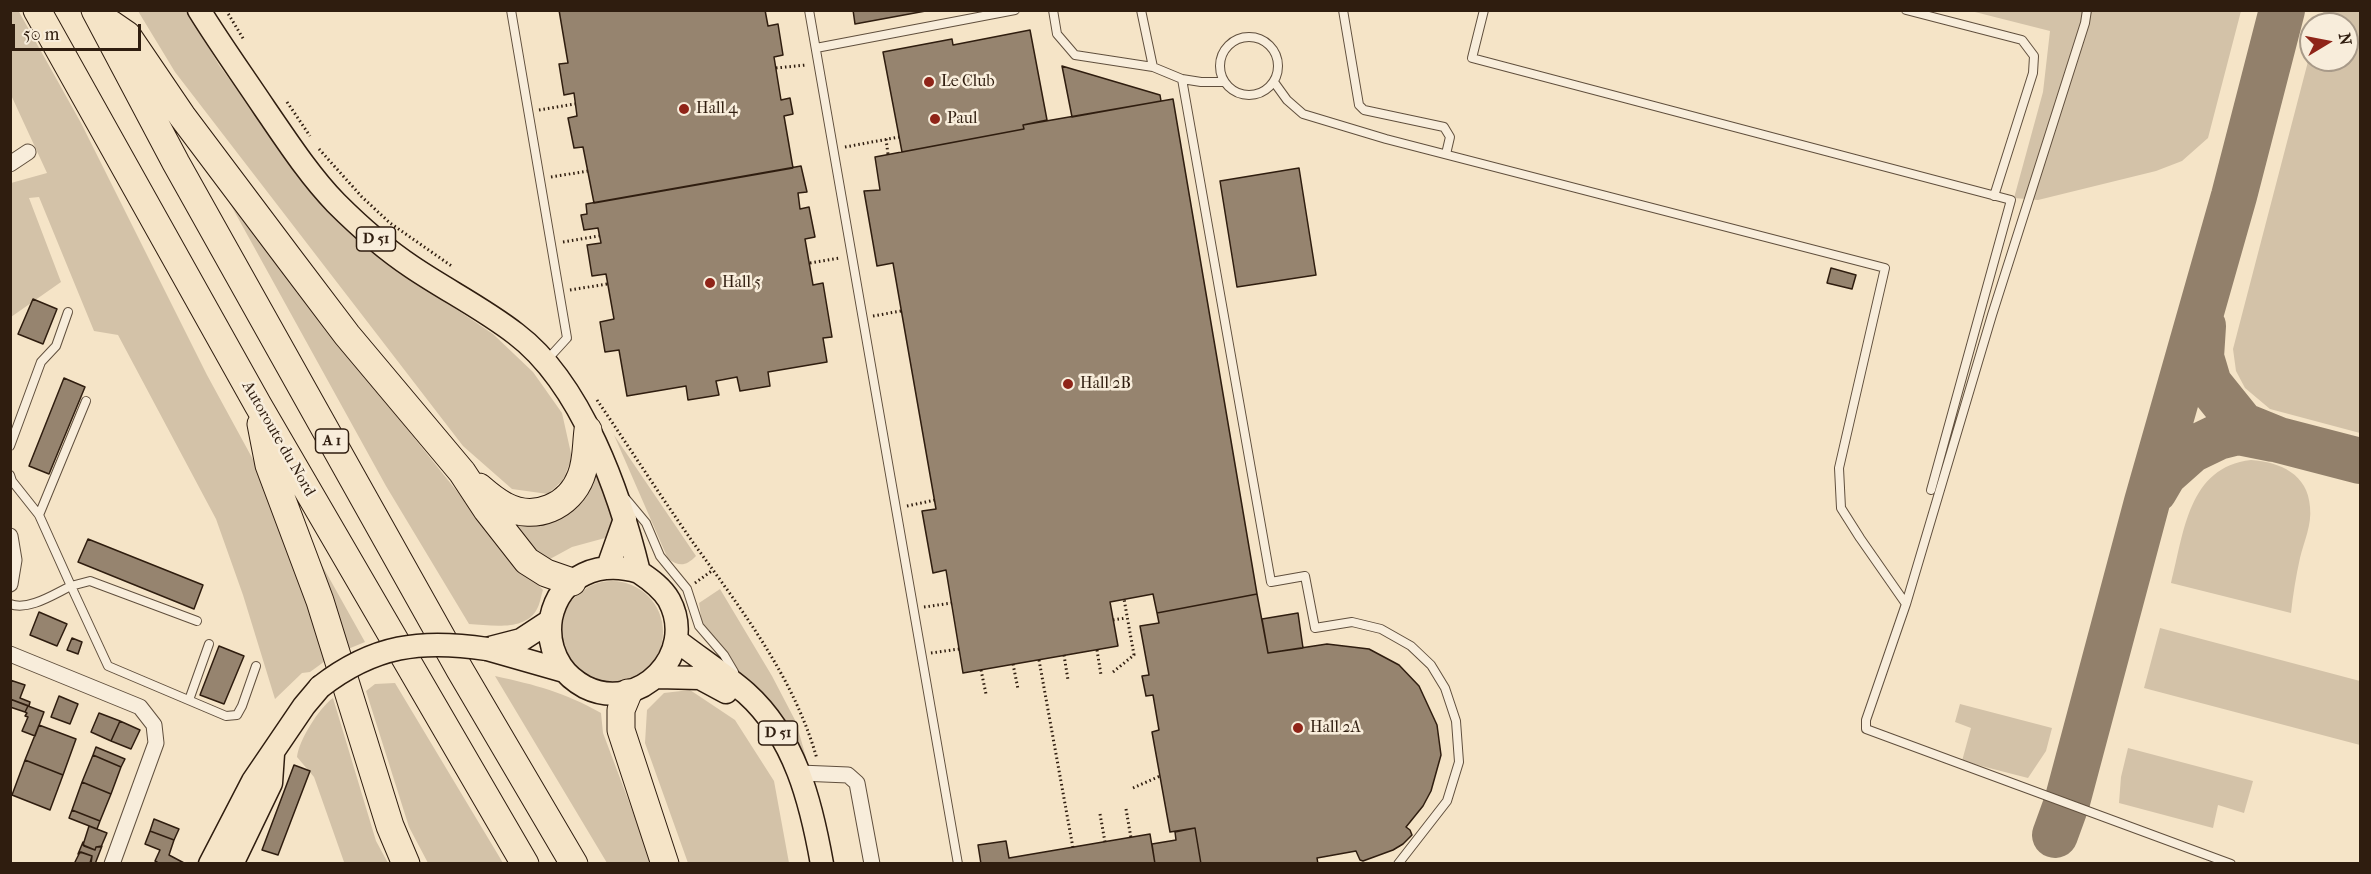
<!DOCTYPE html>
<html>
<head>
<meta charset="utf-8">
<style>
	body { margin:0 }
	#map { position:relative; width:2371px; height:874px; overflow:hidden; background:#f5e4c7; font-family:"IM FELL French Canon",serif }
	canvas { display:block }
	.frame { position:absolute; inset:0; border:12px solid #2f1d0f; pointer-events:none }
	.north { position:absolute; left:2299px; top:12px; width:60px; height:60px; box-sizing:border-box; background:#f8eddb; border:2px solid #a89a89; border-radius:50%; rotate:80deg; font-size:16px; font-weight:700; line-height:24px; text-align:center; color:#2f1d0f }
	.north::after { content:''; display:block; margin:auto; width:21px; height:27px; background:#8f2418; clip-path:polygon(50% 0,100% 100%,50% 72%,0 100%) }
	.scale { position:absolute; left:12px; top:24px; width:129px; height:27px; box-sizing:border-box; border:3px solid #2f1d0f; border-top:0; padding-left:8px; font-size:18px; line-height:21px; white-space:nowrap; color:#2f1d0f; -webkit-text-stroke:4px #f8eddb; paint-order:stroke }
</style>
</head>
<body>
<div id="map">
<canvas width="2371" height="874"></canvas>
<div class="frame"></div>
<div class="north">N</div>
<div class="scale">50 m</div>
</div>
<script>
const g = document.querySelector('canvas').getContext('2d');
g.lineJoin = 'round';
function fill(path, color) { g.fillStyle = color; g.fill(path, 'evenodd'); }
function trace(path, color, width, dash) { g.strokeStyle = color; g.lineWidth = width; g.lineCap = dash ? 'butt' : 'round'; g.setLineDash(dash || []); g.stroke(path); }
function write(font, color, halo, rows, align = 'center') {
  g.font = font + ' "IM FELL French Canon",serif'; g.lineWidth = 5; g.setLineDash([]); g.textBaseline = 'middle'; g.strokeStyle = halo; g.fillStyle = color; for (const [text, x, y, turn = 0] of rows) {
    g.save(); g.translate(x, y); g.rotate((+turn || 0) * Math.PI / 180); g.textAlign = isNaN(turn) ? turn : align; if (halo) g.strokeText(text, 0, 0); g.fillText(text, 0, 0); g.restore();
  }
}
fill(new Path2D(`
	M18 10 81 123 207 375 268 487 332 656 310 672 302 673 275 699 243 595 216 519 118 335 94 331 39 197 29 198 61 282 11 317V183L47 173 11 95V11Z
	M138 11H187L219 65 296 169 367 249 493 334 533 372 562 413 572 458 563 480 548 494 512 489 463 446 175 72Z
	M1971 11H2241L2208 138 2182 161 2156 171 2038 200 2014 198 2043 92 2050 31Z
	M2324 11H2360V433L2270 409 2245 388 2236 371 2233 349 2311 50V60H2347V24H2318Z
	M201 151 323 324 520 570 534 580 543 590C541 596 540 604 537 609 525 632 490 625 469 624L386 486Z
	M614 435 696 556C686 566 680 567 668 559Z
	M2251 460C2280 462 2308 474 2310 507 2312 525 2304 541 2300 558 2296 576 2293 594 2291 613L2171 583C2184 533 2188 467 2251 460Z
	M596 473 614 515 615 532 605 538 572 547 550 559 536 554 497 511 517 517Z
	M309 542 365 642 348 649Z
	M561 632a51 51 0 1 1 102 0a51 51 0 1 1-102 0Z
	M720 589 772 676 796 722 807 761 747 682 703 630 699 603Z
	M2160 628 2360 681V745L2144 688Z
	M495 676C536 685 564 692 601 713L603 733 652 863H607Z
	M395 683 503 863H428L409 827 366 691 375 684Z
	M690 690 735 720 774 781 789 863H688L645 743 647 710 664 693Z
	M333 698 376 841 388 863 347 864 344 862 314 777 297 757C299 740 319 708 333 698Z
	M1960 704 2052 728 2046 751 2028 778 1962 761 1971 728 1955 722Z
	M2128 748 2253 781 2244 813 2218 805 2213 828 2119 803 2121 777Z`), '#d3c2a8');
trace(new Path2D(`
	M2203 326 2201 357 2209 384 2242 425 2279 440 2360 461
	M2154 491 2164 474 2191 450 2218 437 2238 432 2273 439
	M2055 835 2067 802 2147 502 2234 196 2282 10`), '#92806b', 46);
const building = new Path2D(`
	M559 10H765L768 26 778 24 783 55 774 57 781 100 790 98 793 114 784 116 793 168 594 203 583 147 574 148 568 118 577 116 574 93 564 95 559 64 568 63Z
	M853 10H931L855 24Z
	M1030 30 1047 120 1023 125 1024 129 902 152 883 52 952 39 953 45Z
	M1062 66 1160 95 1161 101 1072 117Z
	M1173 99 1257 594 1157 613 1153 594 1110 602 1118 646 963 673 946 570 933 573 922 511 936 509 893 263 877 266 864 191 880 190 875 157 1024 129 1023 125Z
	M801 166 807 192 798 193 800 209 809 207 815 237 805 239 813 285 823 283 832 337 823 338 827 362 768 372 770 386 740 391 737 377 716 381 719 395 688 400 686 386 627 396 619 350 605 352 600 322 614 319 606 274 592 276 587 245 601 243 598 228 584 230 581 215 587 214 586 204Z
	M1299 168 1316 275 1237 287 1220 181Z
	M1831 268 1856 275 1852 289 1827 283Z
	M33 299 57 309 43 344 18 334Z
	M64 378 85 387 49 474 29 466Z
	M88 539 203 585 194 609 78 562Z
	M1257 594 1268 653 1327 644 1369 649 1399 665 1419 686 1437 725 1441 755 1431 791 1423 806 1406 827 1410 830 1412 835 1403 844 1393 850 1363 861 1360 860 1356 851 1317 858 1318 864H1201L1195 828 1170 832 1152 732 1159 730 1153 695 1146 696 1142 676 1149 675 1140 626 1159 623 1157 613Z
	M39 612 67 624 57 646 30 635Z
	M1298 613 1303 648 1268 653 1262 619Z
	M72 638 82 642 78 654 67 650Z
	M219 646 244 656 224 704 200 695Z
	M10 680 25 685 20 698 30 702 29 706 10 699Z
	M59 696 78 704 70 724 51 717Z
	M10 699 28 706 25 712 10 707Z
	M28 706 44 712 35 736 22 731 28 717 25 716 27 713 25 712Z
	M99 713 120 721 111 741 91 732Z
	M120 721 140 730 131 749 111 741Z
	M39 725 76 739 63 775 25 760Z
	M96 747 125 759 121 767 93 755Z
	M93 755 121 767 111 794 82 782Z
	M25 760 63 775 50 810 12 795Z
	M294 765 310 771 278 855 262 850Z
	M82 782 111 794 100 821 72 810Z
	M72 810 100 821 97 829 69 818Z
	M154 819 179 829 174 840 150 831Z
	M89 826 107 833 101 847H96L95 850 83 845Z
	M1195 828 1201 864H1155L1152 844 1176 840 1175 832Z
	M150 831 174 840 169 855 186 864H160L155 861 160 850 145 844Z
	M1150 834 1155 864H981L978 845 1006 841 1009 858Z
	M83 842 84 846 95 850 96 847 102 846 95 864 90 863 92 856 81 852 78 854Z
	M80 852 92 856 91 864H74Z`);
fill(building, '#96846f');
trace(building, '#2f1d0f', 1.5);
const service = new Path2D(`
	M511 10 567 338 546 361
	M809 10 958 864
	M1053 10 1057 34 1075 55 1153 67 1182 79 1201 82H1224
	M1141 10 1153 67
	M1343 10 1359 105 1364 110 1444 127 1450 137 1446 154
	M1484 10 1472 58 2011 200 1931 490
	M1906 10 2022 40 2034 56 2033 73 1994 196
	M1220 66a29 29 0 1 1 58 0a29 29 0 1 1-58 0Z
	M816 48 1015 10
	M1182 79 1271 582 1305 576 1315 628 1352 622 1381 629 1411 646 1431 665 1445 688 1456 721 1459 762 1447 801 1398 864
	M1274 82 1287 100 1303 114 1386 139 1885 268 1839 468 1841 508 1860 538 1906 604 1866 720V729L2231 864
	M10 446 41 362 56 346 68 312
	M10 475 12 481 39 515 71 586C54 594 29 611 10 604
	M626 499 646 523 660 556 687 589 699 626 724 655 734 672
	M39 515 86 401
	M1906 604 1992 315 2085 23 2087 10
	M197 621 90 581 71 586 108 666 226 716 237 715 242 706 256 666
	M189 700 209 644`);
const minor = new Path2D(`
	M10 164 28 152
	M10 536 14 560 10 584
	M10 654 140 707 154 725 156 743 112 864
	M800 773 848 775 857 783 872 864`);
const primary = new Path2D(`
	M199 10C220 44 243 76 265 109 287 141 309 175 336 203 359 226 385 249 412 267 446 290 484 309 516 334 582 384 620 494 639 572 651 580 662 588 669 600 698 654 639 714 585 687 576 682 567 675 561 666 552 652 548 636 551 618 560 575 600 560 639 572
	M608 567 625 519
	M676 640C699 658 724 674 746 693 795 737 811 802 822 864
	M490 648 521 640 550 621
	M487 649 564 671
	M657 677 700 678 726 692
	M210 864 253 781 304 706 320 687
	M232 864 271 783 273 754`);
const motorway = new Path2D(`
	M37 10 258 405 525 864
	M95 10 176 163 460 670 574 864
	M111 24 127 35 182 116 291 261 347 335 462 472 487 510 527 561 546 573 572 582
	M261 424 269 465 320 601 390 826 406 864
	M479 487C487 494 495 501 505 506 535 522 570 506 581 476 587 461 586 445 588 430
	M628 693 621 710V730L665 864`);
trace(service, '#604f3d', 10);
trace(minor, '#604f3d', 17);
trace(primary, '#2f1d0f', 25);
trace(motorway, '#2f1d0f', 29);
trace(new Path2D(`
	M226 10 244 40
	M776 68 806 65
	M287 102 310 136
	M539 110 575 104
	M886 139 888 154
	M845 147 899 137
	M319 149 362 197 390 223 453 267
	M551 177 588 171
	M563 242 599 236
	M810 263 840 258
	M570 290 607 284
	M873 316 901 311
	M597 400C629 447 660 495 692 541 741 609 794 677 817 759
	M907 506 935 500
	M695 583 713 570
	M924 607 952 603
	M1113 620 1126 618
	M1097 650 1101 675
	M931 653 959 649
	M1064 655 1068 680
	M1039 660 1073 848
	M1013 664 1018 689
	M981 670 986 694
	M1113 672 1134 655 1124 599
	M1133 788 1160 776
	M1126 809 1131 838
	M1100 814 1105 842`), '#2f1d0f', 3, [1.5, 3]);
trace(service, '#f8eddb', 8);
trace(minor, '#f8eddb', 15);
trace(primary, '#f5e4c7', 22);
trace(motorway, '#f5e4c7', 27);
const primaryBridge = new Path2D(`
	M320 687C374 645 421 639 487 649`);
trace(primaryBridge, '#2f1d0f', 25, []);
trace(primaryBridge, '#f5e4c7', 22);
for (const [x, y, r, color] of [
	[929,82,6,"#8f2418"],
	[684,109,6,"#8f2418"],
	[935,119,6,"#8f2418"],
	[710,283,6,"#8f2418"],
	[1068,384,6,"#8f2418"],
	[1298,728,6,"#8f2418"]
]) { const dot = new Path2D(); dot.arc(x, y, r, 0, 2 * Math.PI); g.fillStyle = color; g.fill(dot); trace(dot, '#f8eddb', 2); }
for (const [x, y, w] of [
	[376,239,39],
	[332,441,33],
	[778,733,39]
]) { const box = new Path2D(); box.roundRect(x - w / 2, y - 12, w, 24, 4.5); g.fillStyle = '#f8eddb'; g.fill(box); trace(box, '#2f1d0f', 1.5); }
write('bold 15px', '#2f1d0f', null, [
	["D 51",376,239],
	["A 1",332,441],
	["D 51",778,733]
]);
write('16px', '#2f1d0f', '#f8eddb', [
	["Le Club",941,82],
	["Hall 4",696,109],
	["Paul",947,119],
	["Hall 5",722,283],
	["Hall 2B",1080,384],
	["Hall 2A",1310,728]
], 'left');
write('16px', '#2f1d0f', '#f8eddb', [
	["Autoroute du Nord",278,439,60]
]);
</script>
</body>
</html>
